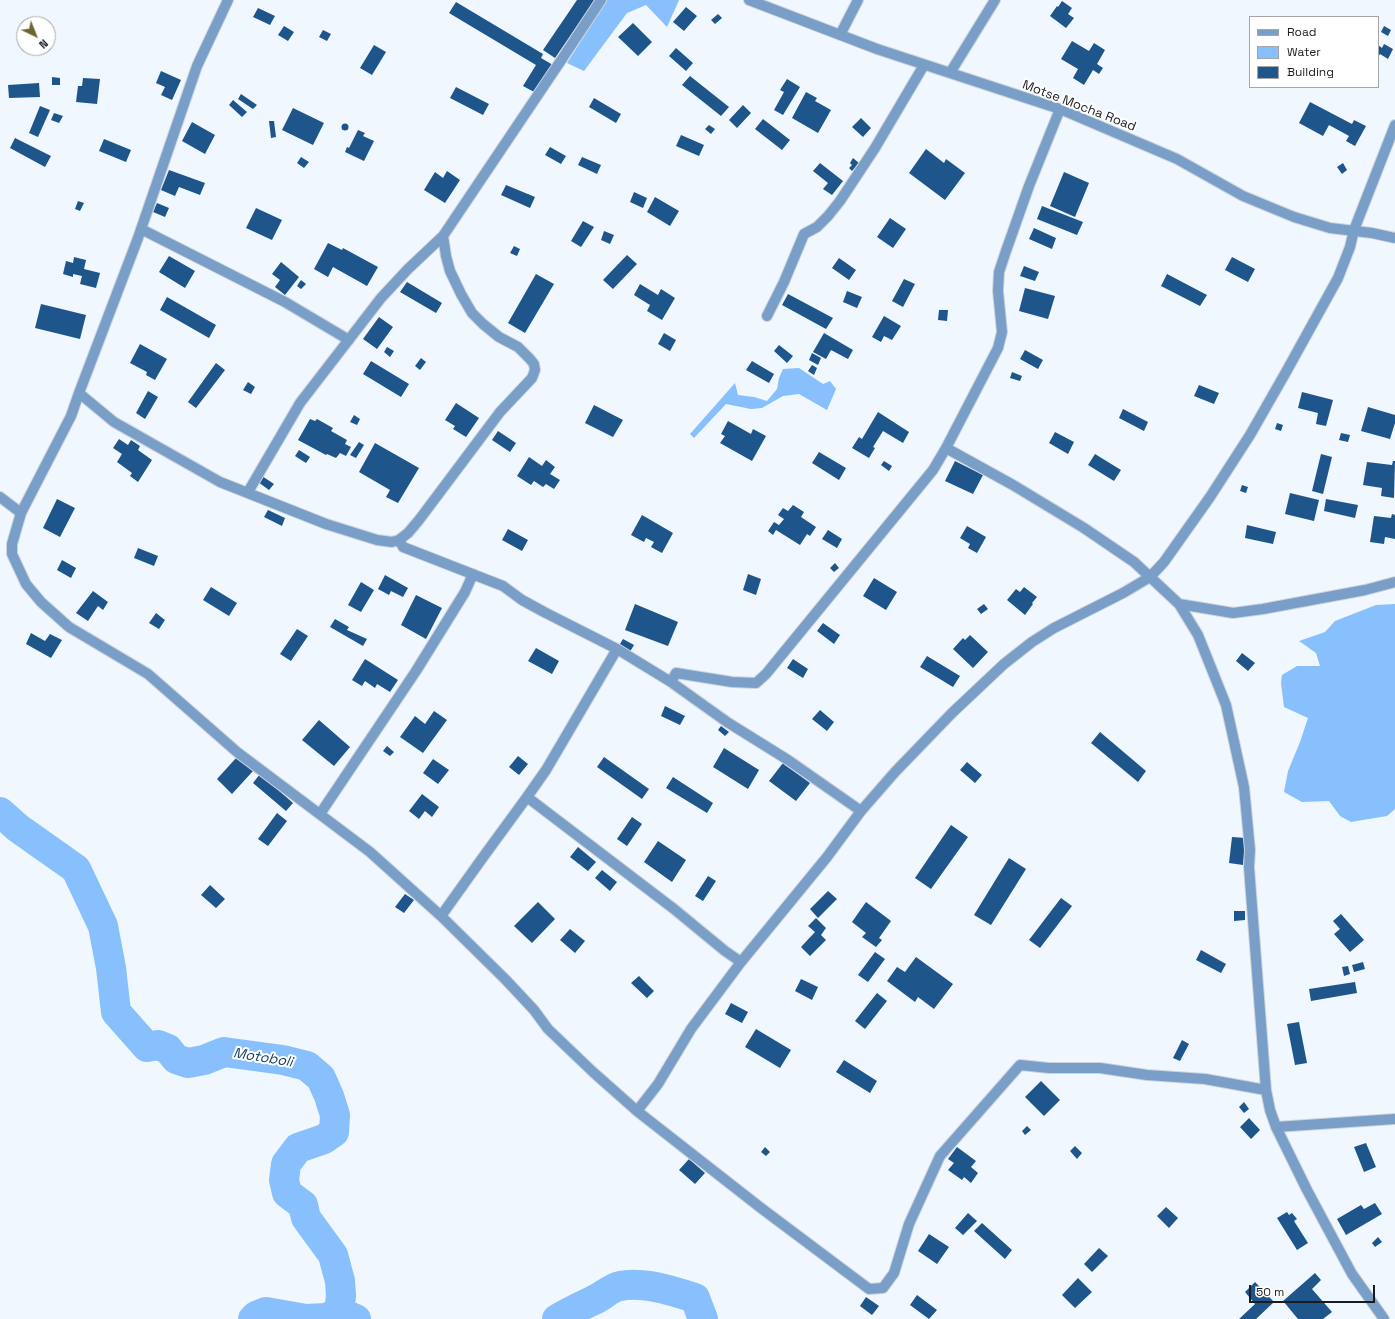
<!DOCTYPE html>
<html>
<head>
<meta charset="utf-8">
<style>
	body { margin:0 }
	#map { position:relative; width:1395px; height:1319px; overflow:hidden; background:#f0f7ff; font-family:"Space Grotesk",sans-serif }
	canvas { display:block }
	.legend { position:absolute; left:1249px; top:16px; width:130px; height:72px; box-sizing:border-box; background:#fff; border:1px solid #a3a5a6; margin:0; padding:5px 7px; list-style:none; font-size:12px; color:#1a1d20 }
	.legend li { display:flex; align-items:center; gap:8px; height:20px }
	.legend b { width:20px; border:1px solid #a3a5a6 }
	.north { position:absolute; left:16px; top:16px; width:40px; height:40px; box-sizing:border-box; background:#fff; border:1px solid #a3a5a6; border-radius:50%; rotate:137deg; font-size:11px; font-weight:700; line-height:16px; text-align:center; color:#1a1d20 }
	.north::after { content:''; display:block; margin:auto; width:14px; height:18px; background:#6c6531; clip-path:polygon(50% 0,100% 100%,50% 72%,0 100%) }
	.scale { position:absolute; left:1249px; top:1285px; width:126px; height:18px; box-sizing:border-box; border:2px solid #1a1d20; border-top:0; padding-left:5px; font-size:12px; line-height:14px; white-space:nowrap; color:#1a1d20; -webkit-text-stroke:3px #fff; paint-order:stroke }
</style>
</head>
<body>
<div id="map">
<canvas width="1395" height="1319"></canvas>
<ul class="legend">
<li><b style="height:5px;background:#799fc9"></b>Road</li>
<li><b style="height:11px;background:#87c0fd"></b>Water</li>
<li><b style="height:11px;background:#1e558b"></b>Building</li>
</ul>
<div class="north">N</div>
<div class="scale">50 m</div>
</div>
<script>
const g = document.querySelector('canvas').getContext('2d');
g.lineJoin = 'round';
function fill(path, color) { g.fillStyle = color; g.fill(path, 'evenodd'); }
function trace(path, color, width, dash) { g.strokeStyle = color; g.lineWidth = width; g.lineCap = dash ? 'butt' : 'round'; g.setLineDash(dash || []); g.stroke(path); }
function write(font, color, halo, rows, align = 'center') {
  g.font = font + ' "Space Grotesk",sans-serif'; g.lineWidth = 4; g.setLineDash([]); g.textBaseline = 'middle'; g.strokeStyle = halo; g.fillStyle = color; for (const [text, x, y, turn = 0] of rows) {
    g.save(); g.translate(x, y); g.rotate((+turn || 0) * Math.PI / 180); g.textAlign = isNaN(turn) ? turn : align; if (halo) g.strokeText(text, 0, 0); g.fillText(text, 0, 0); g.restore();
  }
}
fill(new Path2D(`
	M607 0H679L667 27 646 5 627 13 584 71 567 63Z
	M799 368 823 384 830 381 836 389 827 410 799 394 783 396 762 408 751 409 726 404 694 438 690 434 735 383 738 395 754 397 767 401 777 389 779 378 783 369Z`), '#87c0fc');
fill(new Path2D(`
	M1395 604V809L1387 816 1351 822 1340 816 1329 801 1302 802 1284 792 1288 771 1300 742 1308 718 1284 707 1281 683 1282 675 1297 666H1320L1316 653 1299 641 1325 632 1335 621 1376 605Z`), '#87c0fd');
trace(new Path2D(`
	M0 812 18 828 76 869 103 926 111 968 116 1012 147 1047 158 1045 168 1049 176 1059 188 1063 204 1060 224 1052 283 1060 307 1066 321 1078 329 1096 335 1115 334 1132 324 1139 298 1148 286 1164 284 1180 287 1193 303 1205 306 1218 333 1255 340 1281 341 1296 339 1312
	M253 1319 256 1316 266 1312 306 1319 326 1318 339 1312 356 1319
	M557 1319C572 1310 584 1305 598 1298 605 1294 613 1287 620 1286 643 1281 673 1291 695 1298L703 1319`), '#87c0fd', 30);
fill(new Path2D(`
	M577 0H595L555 58 543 50Z
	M1062 1 1072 8 1068 14 1074 18 1066 28 1050 16 1057 6 1058 7Z
	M456 2 543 54 541 58 553 65 536 93 523 86 536 65 449 13Z
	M686 7 697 16 684 31 673 22Z
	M258 8 275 16 270 25 253 17Z
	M718 14 722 18 715 24 711 20Z
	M633 23 652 42 638 56 618 37Z
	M284 26 294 32 288 41 278 35Z
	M1384 26 1391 30 1388 36 1381 32Z
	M323 30 331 34 327 41 319 37Z
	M1072 41 1089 51 1094 43 1105 50 1097 64 1103 68 1099 74 1093 70 1084 85 1073 78 1078 69 1061 59Z
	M1384 44 1393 49 1388 59 1380 54 1378 57V45L1382 48Z
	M374 45 386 52 372 75 360 68Z
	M676 48 693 63 686 71 669 56Z
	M161 71 181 80 172 100 161 95 165 87 156 83Z
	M690 76 729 107 721 116 682 85Z
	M52 77 60 78V85H52Z
	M83 78 100 79 97 104 76 102 78 86H82Z
	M787 79 800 87 783 115 774 110 784 92 780 90Z
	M39 83 40 97 9 98 8 85Z
	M456 87 489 104 483 115 450 98Z
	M806 92 817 98 815 101 831 110 818 133 792 118Z
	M241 94 257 105 253 109 238 99Z
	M594 98 621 114 616 123 589 107Z
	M233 100 247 112 242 117 229 105Z
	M1310 102 1352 124 1354 120 1366 126 1355 146 1346 141 1349 136 1329 125 1323 136 1299 123Z
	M743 105 751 113 737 128 729 120Z
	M40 106 50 110 38 137 29 133Z
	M293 108 324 123 313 145 282 130Z
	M54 113 63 116 59 123 51 120Z
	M861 118 871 128 863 137 852 127Z
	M763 119 790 140 782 150 755 129Z
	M269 121H274L276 137 271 138Z
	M192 122 215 135 205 154 182 141Z
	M341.5 127a3.5 3.5 0 1 1 7 0a3.5 3.5 0 1 1-7 0Z
	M709 125 715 129 711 134 705 129Z
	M358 130 365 133 363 136 374 141 364 161 345 152 347 147 349 148Z
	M681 135 704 145 699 156 676 146Z
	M15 138 51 156 45 167 10 148Z
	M104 139 131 150 126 162 99 151Z
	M550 147 566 156 561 164 545 155Z
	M926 149 944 163 946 159 965 173 945 200 909 173Z
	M301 157 309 162 304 168 297 163Z
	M582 157 601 165 597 174 578 165Z
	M853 158 859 163 852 171 849 168 852 165 850 163Z
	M820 163 843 181 832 195 823 189 828 183 813 171Z
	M1343 163 1347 170 1342 174 1337 167Z
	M169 170 205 183 200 195 179 187 175 196 161 190Z
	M447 171 460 180 445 203 424 190 435 172 443 178Z
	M1064 172 1089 183 1075 217 1050 206Z
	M506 185 535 197 530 208 501 195Z
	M634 192 647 198 643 208 630 202Z
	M655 197 679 211 670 226 647 212Z
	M78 201 84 203 80 211 75 209Z
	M157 203 169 208 165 217 153 212Z
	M1042 206 1083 222 1077 235 1037 219Z
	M256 208 282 220 272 240 246 228Z
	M890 218 906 229 893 248 877 237Z
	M583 221 594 227 581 247 571 241Z
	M1034 228 1056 238 1052 249 1029 239Z
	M604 231 614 235 610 244 601 240Z
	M328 243 342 250 343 248 378 267 367 286 333 267 328 277 314 269Z
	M514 246 520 249 517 256 510 253Z
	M627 255 637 264 613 289 603 280Z
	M169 256 195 271 185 288 159 272Z
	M74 257 86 260 84 269 100 273 96 288 80 284 82 276 73 274V277L63 274 66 261 73 263Z
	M1232 257 1255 269 1248 282 1225 270Z
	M839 258 856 270 849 280 832 268Z
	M281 262 299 277 285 295 275 287 280 280 272 274Z
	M1024 266 1039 272 1035 281 1020 276Z
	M536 274 554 284 525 333 508 323Z
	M1167 274 1207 295 1200 306 1161 286Z
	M904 279 915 284 903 307 892 301Z
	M301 280 306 284 301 289 297 286Z
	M407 282 442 303 436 313 400 292Z
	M640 284 658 295 661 289 675 298 662 320 647 311 650 305 634 295Z
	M1025 288 1055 296 1048 319 1019 311Z
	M847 291 862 297 857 308 843 302Z
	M788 294 833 318 826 329 782 305Z
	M167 297 216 325 209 338 160 310Z
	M41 304 86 315 80 339 35 328Z
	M939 310H948L947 321 938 320Z
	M884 316 901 326 892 340 884 336 881 342 872 337Z
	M379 317 393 327 377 349 363 339Z
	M664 333 676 340 670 351 658 344Z
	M824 333 853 350 848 359 831 350 826 359 813 352Z
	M140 344 167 359 155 380 146 375 147 372 130 363Z
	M779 345 793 356 787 363 774 351Z
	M387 347 394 351 390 357 384 352Z
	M1025 350 1043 360 1038 369 1020 359Z
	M812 353 821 358 818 365 809 360Z
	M421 358 426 362 420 370 415 366Z
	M371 361 409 384 401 397 363 374Z
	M752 361 774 374 769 383 746 370Z
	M216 363 225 370 196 408 188 402Z
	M812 365 817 368 814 375 808 371Z
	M1012 372 1022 376 1020 381 1010 378Z
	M248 382 255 387 251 394 243 390Z
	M1199 385 1219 393 1214 404 1194 396Z
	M148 391 158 397 145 419 136 413Z
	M1302 392 1333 400 1326 426 1316 424 1318 413 1298 408Z
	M456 403 479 418 466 437 453 429 455 426 445 420Z
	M594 405 623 420 613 437 585 423Z
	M1368 407 1395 415V423L1390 439 1361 431Z
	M1123 409 1148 422 1144 431 1119 418Z
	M878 412 909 432 903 443 883 431 873 447 875 448 869 458 852 448 859 437 862 439Z
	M354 415 360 419 357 425 350 422Z
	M310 419 315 421 317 419 333 428 331 431 347 440 345 444 351 447 346 456 340 453 336 458 327 454 326 455 298 440Z
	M728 421 751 434 753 429 766 436 752 461 720 443 725 436 721 434Z
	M1277 423 1283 425 1281 431 1275 429Z
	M498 431 516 443 510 452 492 440Z
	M1055 432 1074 442 1068 454 1049 443Z
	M1341 433 1350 435 1348 442 1339 440Z
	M119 439 128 445 131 440 140 446 138 450 152 460 138 482 130 476 132 473 117 462 122 454 113 448Z
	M359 442 364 445 356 458 350 455Z
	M375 443 419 468 398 503 386 497 390 490 359 472Z
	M299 450 310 457 306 463 295 456Z
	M819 452 846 468 839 480 812 463Z
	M1095 454 1121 470 1114 481 1088 465Z
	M1321 454 1332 457 1323 494 1312 491Z
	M529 457 542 466 546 460 555 467 550 474 560 480 554 489 546 484 543 487 534 481 531 485 517 476Z
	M884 461 892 466 889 471 881 465Z
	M955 461 983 475 973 494 945 481Z
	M1393 461H1395L1394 498 1381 496 1382 488 1363 485 1367 462 1392 465Z
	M262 476 274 484 269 490 258 482Z
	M1242 485 1248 487 1246 493 1240 491Z
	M1290 493 1319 500 1314 521 1285 514Z
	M57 499 75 508 60 537 43 528Z
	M1326 499 1358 505 1355 518 1324 511Z
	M793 505 804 512 801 517 816 527 810 536 807 534 800 545 776 530 773 535 768 531 774 522 779 525 784 519 778 515 783 508 788 511Z
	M268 510 285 518 282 526 264 517Z
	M1392 514 1395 515V539L1385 537 1384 544 1370 542 1374 516 1391 518Z
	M642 515 673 533 662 553 651 547 654 542 646 538 644 542 631 535Z
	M1247 525 1276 532 1273 544 1245 538Z
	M967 526 986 537 977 553 968 548 970 544 960 538Z
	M508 529 528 540 522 551 502 540Z
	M828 530 842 539 837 548 822 539Z
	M138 548 158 556 154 566 134 558Z
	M62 560 76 568 71 578 57 570Z
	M835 563 839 568 834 572 830 568Z
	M748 574 761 579 756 595 743 590Z
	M385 575 408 588 403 597 391 591 389 595 378 589Z
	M874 578 897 592 886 610 863 596Z
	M361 582 374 590 361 612 348 605Z
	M211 587 237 603 229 616 203 600Z
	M1024 587 1037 597 1032 603 1033 604 1025 615 1007 600 1016 589 1020 592Z
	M93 591 108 602 103 610 98 606 88 621 76 613Z
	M416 595 442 608 426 639 401 625Z
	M635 604 678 622 668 646 625 630Z
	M984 604 988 609 981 614 977 609Z
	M156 613 165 620 159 629 149 623Z
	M335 619 349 627 347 630 367 639 363 646 330 627Z
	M823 623 840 635 834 644 817 631Z
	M297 629 308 636 291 661 280 654Z
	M31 633 45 641 50 634 62 640 51 658 26 644Z
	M970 635 988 652 973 668 953 649 963 638 965 640Z
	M623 639 634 645 628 655 617 649Z
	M536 648 559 661 552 674 528 661Z
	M1242 653 1255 663 1248 671 1236 661Z
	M927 656 960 676 953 687 920 667Z
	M365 659 398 680 390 692 377 684 375 688 365 681 362 686 352 680Z
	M793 659 808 669 803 678 787 668Z
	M665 706 685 716 680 725 661 716Z
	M820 710 834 722 827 731 812 719Z
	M434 711 447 720 423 753 400 737 415 716 425 724Z
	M319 720 350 747 334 766 302 740Z
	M721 726 729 732 725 736 718 730Z
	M1100 732 1146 771 1138 782 1091 743Z
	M387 746 394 752 390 756 383 751Z
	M724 748 759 770 748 789 713 767Z
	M518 756 528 764 519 775 509 767Z
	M237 757 253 771 232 794 217 779Z
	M604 757 649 789 642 799 597 767Z
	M433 759 449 770 438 784 423 773Z
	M967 762 982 775 975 783 960 770Z
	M783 763 810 783 796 801 769 781Z
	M260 774 293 803 286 811 253 783Z
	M673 777 713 803 707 813 666 788Z
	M422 794 439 807 432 817 425 811 419 819 409 811Z
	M277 813 287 821 268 846 258 839Z
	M632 817 642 824 627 846 617 839Z
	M951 825 968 837 931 889 915 878Z
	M1232 837 1246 838 1243 865 1229 863Z
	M658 841 686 860 672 882 644 862Z
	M578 847 596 862 588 871 570 857Z
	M1009 858 1026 869 991 925 974 915Z
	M602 870 617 882 610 891 595 878Z
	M708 876 716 881 703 901 695 896Z
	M210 885 225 899 216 908 201 895Z
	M828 891 837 899 818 918 810 909Z
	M405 894 414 900 404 913 395 907Z
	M1061 898 1072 906 1040 948 1029 940Z
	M538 902 555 919 532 943 514 926Z
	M866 902 891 921 879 938 882 940 876 947 862 937 866 933 852 922Z
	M1234 911H1245V920L1234 921Z
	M1341 914 1364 940 1350 952 1334 934 1340 929 1333 921Z
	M816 918 826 928 821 935 826 940 810 956 801 947 815 932 808 926Z
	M570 929 585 941 575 953 560 940Z
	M1201 950 1226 964 1221 973 1196 960Z
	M875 952 885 959 868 982 858 975Z
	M916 957 953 984 934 1009 918 997 915 1002 887 981 897 967 905 972Z
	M1363 962 1365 969 1354 972 1352 965Z
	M1348 966 1350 974 1344 976 1342 967Z
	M639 976 654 991 647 998 631 983Z
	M801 979 818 987 812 1000 795 991Z
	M1355 982 1357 993 1311 1001 1309 989Z
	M877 993 887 1001 865 1029 855 1021Z
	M731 1003 748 1012 742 1023 725 1014Z
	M1299 1022 1307 1063 1295 1065 1287 1024Z
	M756 1029 791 1050 780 1068 745 1047Z
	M1182 1040 1189 1044 1180 1061 1173 1058Z
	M844 1060 877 1081 870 1093 836 1072Z
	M1041 1081 1060 1100 1044 1116 1025 1097Z
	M1244 1102 1249 1109 1244 1113 1239 1107Z
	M1249 1118 1260 1130 1251 1139 1240 1127Z
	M1027 1126 1031 1130 1025 1135 1022 1131Z
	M1366 1143 1376 1167 1364 1172 1354 1147Z
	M1075 1146 1082 1153 1077 1159 1070 1151Z
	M765 1147 770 1152 766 1156 761 1152Z
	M957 1147 976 1161 971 1167 978 1173 971 1183 964 1177 962 1180 948 1170 954 1163 948 1159Z
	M689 1159 705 1173 695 1184 679 1170Z
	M1375 1203 1382 1214 1346 1235 1337 1219 1361 1205 1364 1209Z
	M1166 1207 1178 1218 1169 1228 1157 1216Z
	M1287 1212 1289 1215 1292 1213 1297 1219 1294 1221 1308 1243 1297 1250 1277 1218Z
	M968 1213 977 1221 963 1235 955 1228Z
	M982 1223 1012 1250 1005 1259 974 1231Z
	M929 1234 949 1247 937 1264 918 1251Z
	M1378 1237 1382 1242 1375 1247 1372 1243Z
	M1099 1248 1108 1256 1092 1272 1084 1264Z
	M1315 1273 1321 1280 1312 1289 1332 1312 1323 1319H1298L1283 1301Z
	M1078 1278 1092 1292 1075 1308 1062 1295Z
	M1255 1282 1274 1302 1256 1319H1239L1255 1304 1245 1292Z
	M917 1295 937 1310 929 1319 910 1305Z
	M866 1297 879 1306 872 1315 860 1306Z`), '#1e558b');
const minor = new Path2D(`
	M228 0 197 66 138 238 79 393 114 422 220 482 326 524 377 540 392 542 399 540 408 533 419 520 500 412 532 378 535 370 534 364 530 359 518 347 499 337 483 324 472 313 461 294 450 271 446 256 443 236 564 56 601 0
	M749 0 877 49 1060 109 1177 159 1243 196 1294 217 1330 228 1372 233 1395 238
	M840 35 858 0
	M950 73 995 0
	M141 229 285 302 349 340
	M767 316 784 282 804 234 817 227 828 216 840 201 875 148 924 65
	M79 393 71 416 21 513 12 544V554L26 584 41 602 69 627 148 674 237 752 370 852 441 916 506 980 534 1010 548 1029 593 1072 637 1111 761 1208 869 1289 883 1288 894 1273 909 1224 940 1156 1020 1065 1049 1068H1100L1147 1075 1205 1079 1266 1090
	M946 448 1013 485 1084 528 1134 562 1179 604 1198 635 1226 705 1244 787 1250 850 1249 867 1266 1090 1270 1110 1276 1127 1307 1190 1352 1274 1384 1319
	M248 492 300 403 381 298 408 269 443 236
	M0 497 21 513
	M399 540 403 547 503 586 522 600 544 612 617 649 671 682 727 722 788 760 861 811
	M1179 604 1233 613 1263 609 1365 590 1395 582
	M617 649 546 770 527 797 674 909 725 951 741 962
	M671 682 676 673 732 682 756 683 766 674 933 470 946 448 998 348 1002 332 998 291 999 272 1006 251 1029 186 1060 109
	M320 814 416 671 465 592 473 574
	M441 916 481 860 527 797
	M637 1111 658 1084 691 1029 741 962 827 857 861 811 895 772 952 713 1004 664 1032 642 1054 628 1123 593 1150 577 1164 562 1210 497 1250 435 1286 372 1338 278 1350 247 1354 230 1395 125
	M1276 1127 1395 1119`);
trace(minor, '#ced4db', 12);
trace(minor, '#799fc9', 10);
write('13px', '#1a1d20', '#fff', [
	["Motse Mocha Road",1079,106,21]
]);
write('italic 14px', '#0e375d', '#fff', [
	["Motoboli",263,1058,9]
]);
</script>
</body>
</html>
